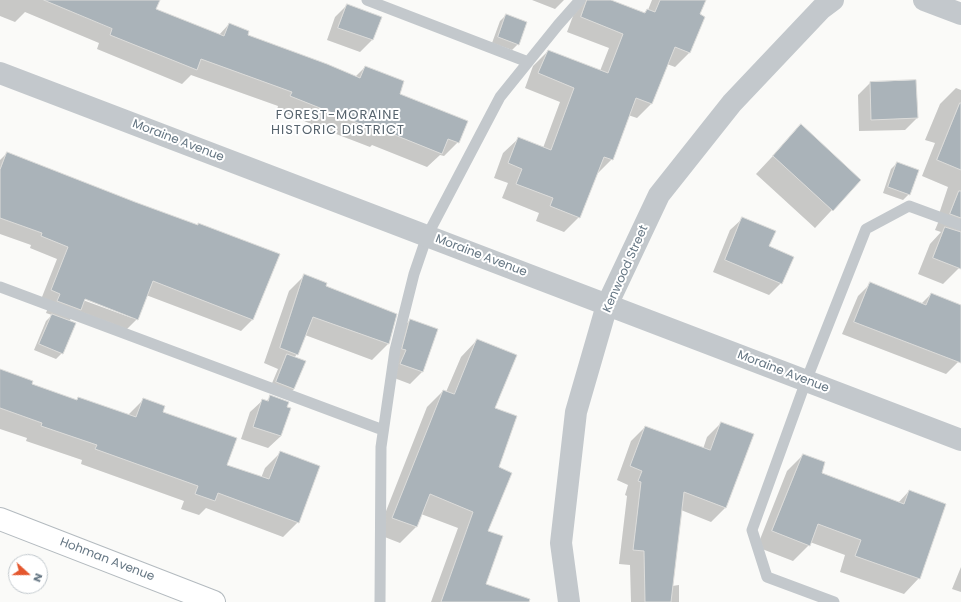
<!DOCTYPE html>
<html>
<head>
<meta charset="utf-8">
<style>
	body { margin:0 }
	#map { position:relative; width:961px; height:602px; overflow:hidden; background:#fafaf8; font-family:Poppins,sans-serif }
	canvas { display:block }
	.north { position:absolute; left:8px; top:554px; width:40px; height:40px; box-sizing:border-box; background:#fff; border:1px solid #c1c8cd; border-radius:50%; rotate:111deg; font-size:11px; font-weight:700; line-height:16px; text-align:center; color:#657683 }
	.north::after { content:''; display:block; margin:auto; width:14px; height:18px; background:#e4572e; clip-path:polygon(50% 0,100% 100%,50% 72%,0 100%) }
</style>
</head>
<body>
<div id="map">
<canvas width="961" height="602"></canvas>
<div class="north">N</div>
</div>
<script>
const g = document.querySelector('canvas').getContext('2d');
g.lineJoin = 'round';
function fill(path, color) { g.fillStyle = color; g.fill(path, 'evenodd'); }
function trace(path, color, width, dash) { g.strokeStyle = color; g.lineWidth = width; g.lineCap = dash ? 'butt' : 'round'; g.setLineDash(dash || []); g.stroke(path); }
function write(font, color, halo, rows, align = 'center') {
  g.font = font + ' Poppins,sans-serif'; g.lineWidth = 4; g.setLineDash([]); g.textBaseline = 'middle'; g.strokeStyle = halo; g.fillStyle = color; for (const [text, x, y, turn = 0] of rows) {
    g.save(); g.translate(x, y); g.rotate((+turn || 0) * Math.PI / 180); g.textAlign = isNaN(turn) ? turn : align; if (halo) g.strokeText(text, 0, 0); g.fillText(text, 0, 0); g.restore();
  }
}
fill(new Path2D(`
	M0 0H159L155 9 219 35 229 24 246 35 355 77 365 67 458 142 444 156 440 155 427 167 372 145 370 147 331 132 277 110 278 106 191 75 182 84 97 49 99 43 25 12 15 22 0 16Z
	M532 0H564L555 9Z
	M584 0H608L643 14 647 10H648L652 0H705L699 15 704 17 689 53 675 67 667 64 651 104 637 118 628 115 612 159 597 174 579 217 564 232 536 221 539 213 502 198 508 183 494 178 503 153 518 139 543 148 560 102 525 88 533 66 548 51 600 71 609 48 567 32 576 8Z
	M347 5 381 17 372 40 360 52 327 40 335 17Z
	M506 15 518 44 512 50 492 43 500 21Z
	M870 83 917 118 905 130 859 131 858 95Z
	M956 88 961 90V263L959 268 943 284 918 274 930 244 941 232 935 230 940 218 938 217 948 187 922 176 935 143 925 140 940 104Z
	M801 126 860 180 815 228 756 174Z
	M7 153 253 319 241 331 146 295 137 319 125 331 77 312 69 321 62 353 56 359 34 350 46 321 52 315 46 313 49 305 40 302 57 259 30 248 31 245 0 234V160ZM81 297 132 316V318L80 299Z
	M897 163 909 194 903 200 883 193 891 169Z
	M743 218 768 247 781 283 769 295 713 272 730 230Z
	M305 275 325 287 396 314 388 344 372 360 305 335 297 354 294 358 305 362 294 389 288 395 270 388 278 369 264 363 289 291Z
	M870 284 921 304 931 294 961 306V354L958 362 946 374 842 334 858 296Z
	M410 320 437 330 422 372 410 384 389 376 398 332Z
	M477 340 494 409 498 468 487 532 485 584 492 602H431L458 528 421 514 416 527 400 543 377 534 427 407 443 391 446 392 461 357Z
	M0 370 31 385 76 401 79 398 128 415 143 400 162 412 226 466 261 478 265 468 280 453 298 522 283 537 206 508 199 515 181 509 184 501 81 464 82 460 26 441 27 438 0 429Z
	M271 397 281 436 268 448 241 439 250 412 263 400 266 401Z
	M721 423 725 508 711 522 681 510 672 586 679 585V602H631L630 565 619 564 627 496 625 495 628 485 617 480 631 441 645 427 703 449 707 437Z
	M803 455 820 473 898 503 909 491 919 578 904 594 840 572 845 555 810 542 809 545 793 561 757 547 787 471Z
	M961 567V592L952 589Z`), '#0003');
const building = new Path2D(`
	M44 0H160L156 9 224 36 229 23 249 31 248 35 327 64 360 78 365 66 404 81 400 94 468 121 459 143 448 139 442 154 385 131 384 133 345 118 290 96 292 92 201 59 197 70 110 35 112 29Z
	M587 0H611L645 13 647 9 655 12 660 0H706L700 14 705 17 690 53 675 47 652 104 636 98 613 160 604 157 580 218 550 206 553 198 516 184 522 169 508 163 518 137 551 150 574 88 538 73 548 50 608 73 623 34 581 17Z
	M347 4 382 17 373 40 338 28Z
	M506 14 527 22 519 45 498 37Z
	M916 80 918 118 871 120 870 82Z
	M960 103H961V170L937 160Z
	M801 124 861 180 833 211 773 156Z
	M7 152 135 202 198 225V223L280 254 253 320 153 281 138 320 85 299 81 310 57 301 60 294 51 290 68 247 41 236 42 233 0 218V170Z
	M897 162 919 170 910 195 888 187Z
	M959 191H961V218L950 214Z
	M742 217 776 231 769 246 794 257 782 284 725 260Z
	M945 227 961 232V269L933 258Z
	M304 274 327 283 326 286 397 314 389 344 313 317 298 355 280 348Z
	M870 282 926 305 931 293 961 305V363L854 322Z
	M52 314 76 323 63 354 39 344Z
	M410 319 438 329 423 372 400 364 406 350 402 349Z
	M477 339 517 355 495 408 517 416 499 467 512 473 488 531 503 536 486 584 530 599 529 602H441L473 512 430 494 417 527 392 518 443 390 454 394Z
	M287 354 306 361 294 389 276 382Z
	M0 369 33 381 32 384 77 400 78 397 136 417 143 398 165 406 163 412 237 438 227 465 269 479 280 451 320 466 299 523 218 493 215 501 195 494 198 486 95 449 97 445 41 426 42 423 0 408Z
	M270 395 289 402 287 407 291 408 281 436 253 427 262 399 268 401Z
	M721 422 754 434 726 508 684 492 671 602H645L644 551 633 550 641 482 638 481 642 471 630 466 645 426 710 450Z
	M803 454 825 462 822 473 904 504 909 490 946 504 920 579 855 556 861 540 818 524 810 546 772 531Z`);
fill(building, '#aab3b9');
trace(building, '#dcdcda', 1);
const secondary = new Path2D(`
	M0 519 214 602`);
trace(secondary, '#b3babf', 24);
trace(new Path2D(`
	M367 0 528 62
	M0 287 383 430
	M380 602 381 447 395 350 414 274 427 236 500 97 558 25 580 0
	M834 602 767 577 752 530 806 381 866 229 909 206 961 225`), '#c3c8cc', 11);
trace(new Path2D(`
	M924 0 961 14
	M0 73 961 440
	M569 602 561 543 576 412 607 305 659 195 732 103 821 9 833 0`), '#c3c8cc', 22);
trace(secondary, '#fff', 22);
write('12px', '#657683', '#fff', [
	["Moraine Avenue",178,141,21],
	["Moraine Avenue",481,256,21],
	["Kenwood Street",626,269,-66],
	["Moraine Avenue",783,372,21],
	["Hohman Avenue",107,560,21]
]);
g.letterSpacing = '1px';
write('13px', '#57646e', '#fff', [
	["FOREST-MORAINE",338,116],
	["HISTORIC DISTRICT",338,131]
]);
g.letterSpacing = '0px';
</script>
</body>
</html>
